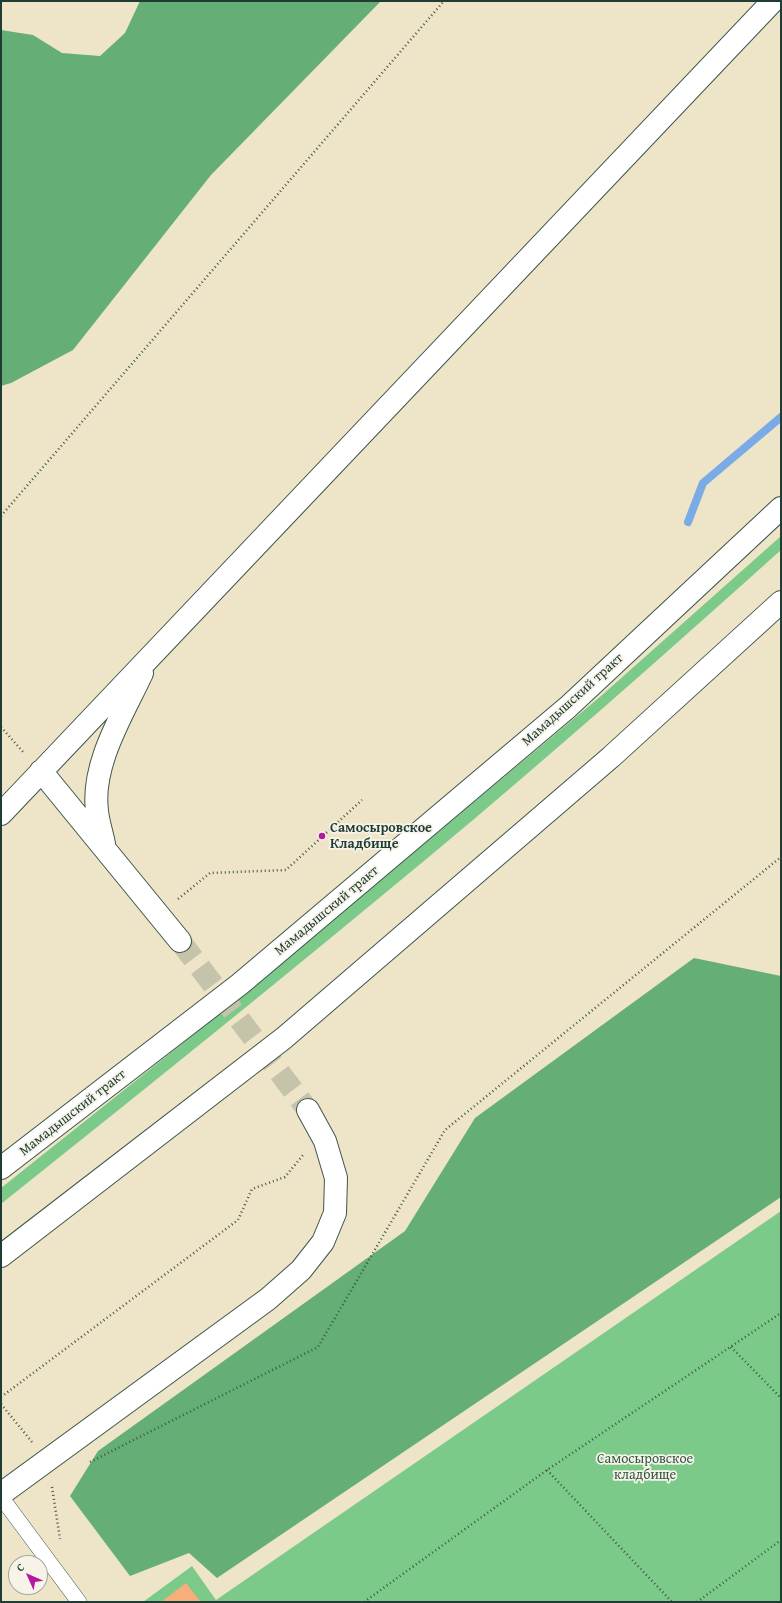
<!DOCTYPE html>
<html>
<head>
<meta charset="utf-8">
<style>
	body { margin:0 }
	#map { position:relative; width:782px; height:1603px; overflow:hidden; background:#eee5c8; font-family:"Gentium Book Plus",serif }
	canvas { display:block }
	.frame { position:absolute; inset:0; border:2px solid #1f3d34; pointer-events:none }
	.north { position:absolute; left:8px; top:1555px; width:40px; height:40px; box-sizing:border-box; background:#f7f3e8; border:1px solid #a1aaa0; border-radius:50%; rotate:315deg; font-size:11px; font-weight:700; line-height:16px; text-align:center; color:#1f3d34 }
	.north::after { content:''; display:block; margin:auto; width:14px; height:18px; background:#b5179e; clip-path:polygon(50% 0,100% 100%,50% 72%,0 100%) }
</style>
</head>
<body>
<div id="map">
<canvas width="782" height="1603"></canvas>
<div class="frame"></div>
<div class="north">С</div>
</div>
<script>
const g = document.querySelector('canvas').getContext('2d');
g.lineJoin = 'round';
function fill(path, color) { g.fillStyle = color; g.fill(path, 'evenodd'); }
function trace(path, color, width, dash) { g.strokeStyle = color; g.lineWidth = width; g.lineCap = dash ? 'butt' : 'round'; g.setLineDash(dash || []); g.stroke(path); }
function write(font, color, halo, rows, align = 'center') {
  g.font = font + ' "Gentium Book Plus",serif'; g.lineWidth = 3.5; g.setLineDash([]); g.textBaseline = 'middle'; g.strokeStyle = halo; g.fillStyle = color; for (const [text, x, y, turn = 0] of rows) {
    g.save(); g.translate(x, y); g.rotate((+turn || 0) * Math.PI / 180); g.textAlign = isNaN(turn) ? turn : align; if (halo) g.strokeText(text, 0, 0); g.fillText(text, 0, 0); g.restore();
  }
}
fill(new Path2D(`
	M781 536V550C665 654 549 757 430 856 288 974 145 1089 1 1204V1188L188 1039 407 858 601 696Z
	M781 1211V1602H143L192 1566 216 1600Z`), '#7cca8a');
fill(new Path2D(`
	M140 1H381L211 175 73 350 11 383 1 386V30L33 35 62 53 100 56 125 33Z
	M694 958 781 976V1197L217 1578 189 1553 130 1576 70 1496 98 1451 405 1231 475 1118Z`), '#65ae76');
trace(new Path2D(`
	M688 522 703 483 781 417`), '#7babe6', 8);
fill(new Path2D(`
	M186 1583 201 1602H161Z`), '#f7ae7a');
trace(new Path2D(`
	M180 941 308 1110`), '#c5c3aa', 22, [22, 11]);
const lane = new Path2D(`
	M1 1497 79 1602`);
const street = new Path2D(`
	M41 771 180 941
	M1 814 773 1
	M104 844C102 833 98 822 97 811 91 764 123 714 142 673
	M1 1494 268 1299 301 1270 323 1242 335 1213 336 1178 325 1141 308 1110`);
const primary = new Path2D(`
	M1 1168 240 984 568 707 781 508
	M1 1256 284 1038 611 757 781 602`);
trace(lane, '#3e564a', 16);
trace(street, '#3e564a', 24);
trace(primary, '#3e564a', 24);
trace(new Path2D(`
	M1 516 444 1
	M1 727 24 753
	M178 899 210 873 286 870 362 800
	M731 1347 781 1398
	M1 1397 238 1220 252 1189 285 1177 303 1155
	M1 1404 32 1442
	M90 1462 318 1347 445 1130 781 857
	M547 1470 672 1602
	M52 1487 60 1539
	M364 1602 547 1470 781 1313
	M697 1602 781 1540`), '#3e564a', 2.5, [1, 3]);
trace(lane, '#fff', 15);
trace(street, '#fff', 22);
trace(primary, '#fff', 22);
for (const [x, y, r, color] of [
	[322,836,4,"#b5179e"]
]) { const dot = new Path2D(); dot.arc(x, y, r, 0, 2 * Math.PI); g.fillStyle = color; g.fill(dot); trace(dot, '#f7f3e8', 1.5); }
write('14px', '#1f3d34', '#f7f3e8', [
	["Мамадышский тракт",573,700,-42],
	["Мамадышский тракт",327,911,-40],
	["Мамадышский тракт",73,1113,-38]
]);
write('bold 14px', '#1f3d34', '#f7f3e8', [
	["Самосыровское",330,828],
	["Кладбище",330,844]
], 'left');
write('14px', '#325945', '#f7f3e8', [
	["Самосыровское",645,1459],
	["кладбище",645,1475]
]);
</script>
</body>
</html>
